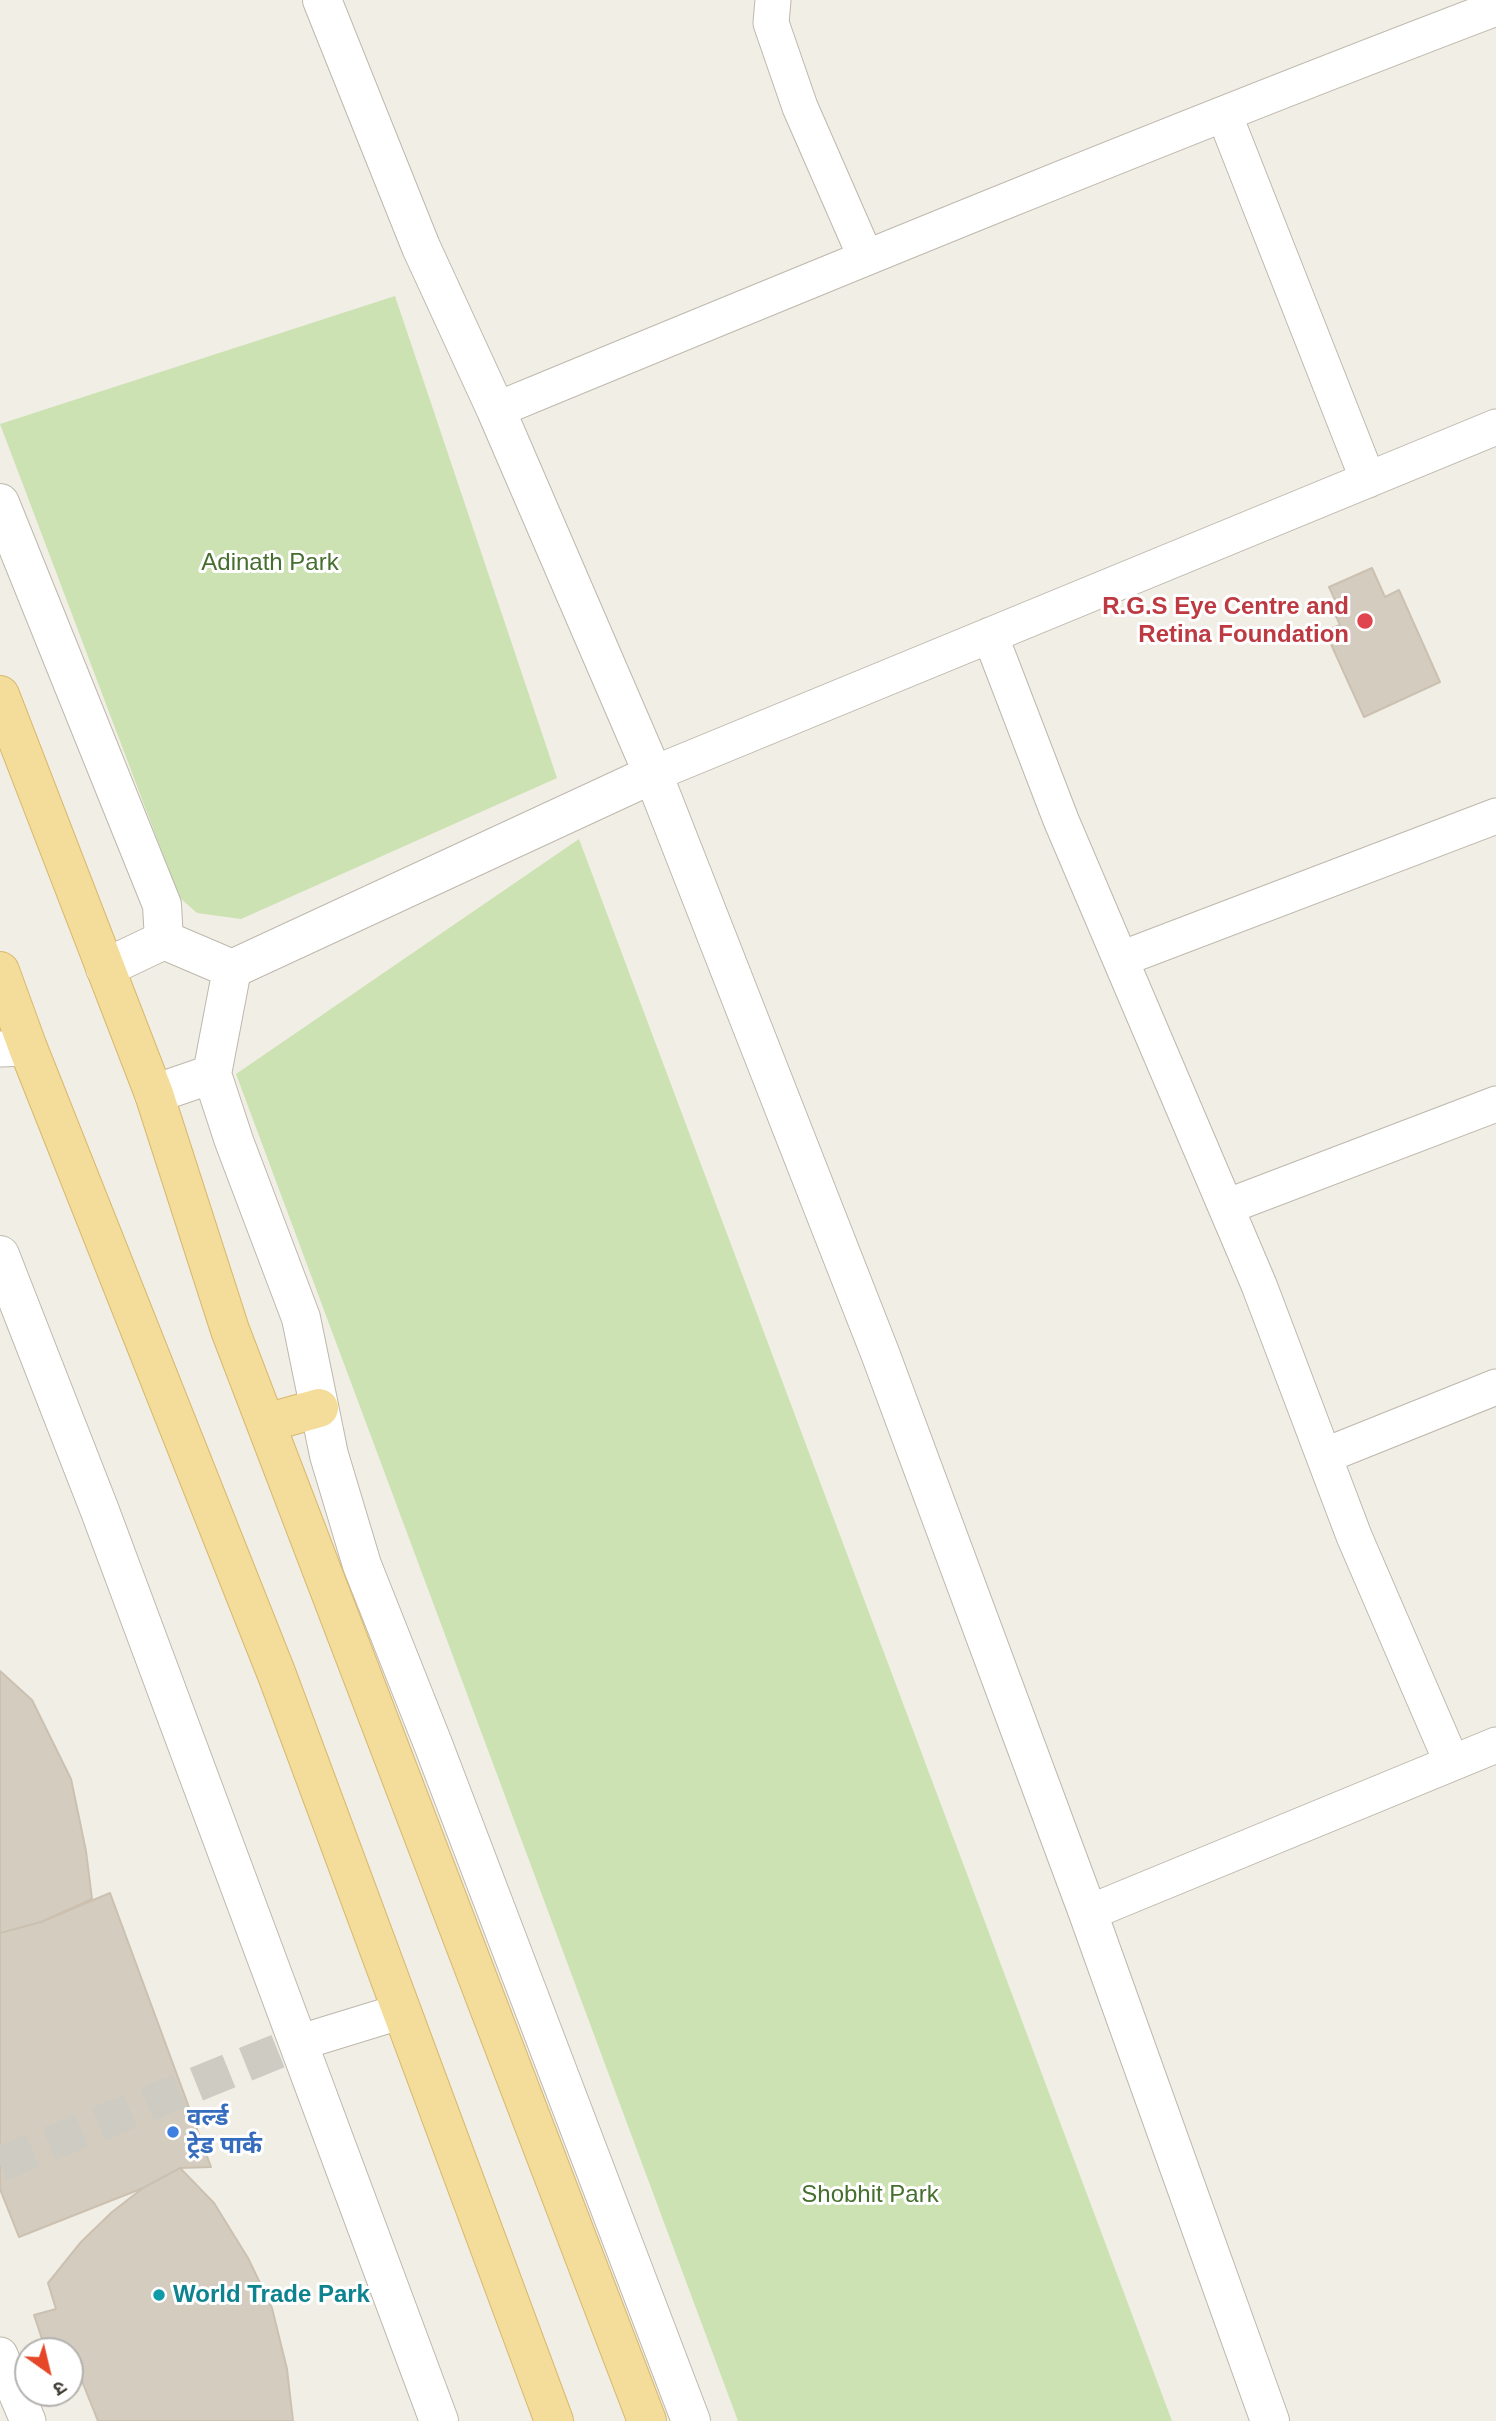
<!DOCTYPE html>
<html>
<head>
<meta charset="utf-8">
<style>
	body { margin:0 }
	#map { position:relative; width:1496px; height:2421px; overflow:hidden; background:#f1eee6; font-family:Helvetica,"Noto Sans Devanagari",sans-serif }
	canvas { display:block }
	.north { position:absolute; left:14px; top:2337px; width:70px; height:70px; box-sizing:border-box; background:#fff; border:2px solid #b4b2af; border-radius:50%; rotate:146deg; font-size:19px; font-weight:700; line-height:28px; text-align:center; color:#433e36 }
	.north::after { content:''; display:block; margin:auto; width:24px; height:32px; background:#e54728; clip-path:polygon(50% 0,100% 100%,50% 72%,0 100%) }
</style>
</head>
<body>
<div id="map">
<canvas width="1496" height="2421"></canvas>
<div class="north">उ</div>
</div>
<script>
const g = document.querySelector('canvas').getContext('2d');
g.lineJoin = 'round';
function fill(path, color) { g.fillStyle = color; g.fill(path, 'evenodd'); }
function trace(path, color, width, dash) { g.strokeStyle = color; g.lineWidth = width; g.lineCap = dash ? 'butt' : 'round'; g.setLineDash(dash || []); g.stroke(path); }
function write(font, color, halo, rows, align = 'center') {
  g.font = font + ' Helvetica,"Noto Sans Devanagari",sans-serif'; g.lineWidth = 6; g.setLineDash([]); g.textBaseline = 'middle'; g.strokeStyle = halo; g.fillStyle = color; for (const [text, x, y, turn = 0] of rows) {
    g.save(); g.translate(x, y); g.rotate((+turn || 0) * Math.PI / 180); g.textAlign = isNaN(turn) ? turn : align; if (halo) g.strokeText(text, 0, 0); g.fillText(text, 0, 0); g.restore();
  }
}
fill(new Path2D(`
	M395 296 557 778 241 919 197 913 179 897 0 424Z
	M579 839 1172 2421H738L236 1074Z`), '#cce2b2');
const building = new Path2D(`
	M1372 568 1385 597 1399 590 1440 682 1364 717 1325 631 1340 625 1330 603 1335 600 1329 587Z
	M0 1671 32 1700 71 1779 86 1851 92 1899 41 1922 0 1933Z
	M110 1893 211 2167 180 2168 143 2188 19 2237 0 2189V1933L41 1922Z
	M180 2168 214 2203 248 2258 272 2308 287 2369 293 2421H98L70 2351H46L34 2315 56 2309 48 2283 81 2242 112 2212 143 2188Z`);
fill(building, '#d4ccbf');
trace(building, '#ccc1b0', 2);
trace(new Path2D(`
	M0 2164 298 2043`), '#cecbc3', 35, [35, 18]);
const minor = new Path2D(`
	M773 0 771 23 800 107 866 258
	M1224 114 1368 480
	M496 410C828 273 1160 136 1496 8
	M990 635 1061 820 1259 1285 1354 1536 1452 1763
	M653 774 1496 427
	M1121 959 1496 816
	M0 1049 28 1048
	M1226 1207 1496 1104
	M1324 1456 1496 1387
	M1088 1913 1496 1745
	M298 2043 402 2011
	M0 2355 28 2421`);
const tertiary = new Path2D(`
	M322 0 421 247 496 410 653 774 880 1353 1088 1913 1270 2421
	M0 503 162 905 164 940
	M105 968 164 940 232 969 653 774
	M212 1074 234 1141 301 1318 329 1455 362 1565 433 1744 691 2421
	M154 1094 212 1074 232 969
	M0 1255 100 1511 439 2421`);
const primary = new Path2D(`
	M0 695 154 1094 230 1330 647 2421
	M0 971 28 1048 277 1675 554 2421
	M266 1423 319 1408`);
trace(minor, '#beb8ac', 37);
trace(tertiary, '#beb8ac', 40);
trace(primary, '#d8b96d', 40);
trace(minor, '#fff', 35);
trace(tertiary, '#fff', 38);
trace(primary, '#f4dc9b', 38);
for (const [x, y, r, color] of [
	[1365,621,9,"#e0444e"],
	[173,2132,7,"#3f7fe0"],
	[159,2295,7,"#0f9aa8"]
]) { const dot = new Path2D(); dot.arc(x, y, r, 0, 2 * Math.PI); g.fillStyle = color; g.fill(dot); trace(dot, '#fff', 2.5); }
write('24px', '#466f2f', '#fff', [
	["Adinath Park",270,563],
	["Shobhit Park",870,2195]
]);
write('bold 24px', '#be3a42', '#fff', [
	["R.G.S Eye Centre and",1349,607],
	["Retina Foundation",1349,635]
], 'right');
write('bold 24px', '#366cbe', '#fff', [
	["वर्ल्ड",187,2118],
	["ट्रेड पार्क",187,2146]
], 'left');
write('bold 24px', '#0d838f', '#fff', [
	["World Trade Park",173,2295]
], 'left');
</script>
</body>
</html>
